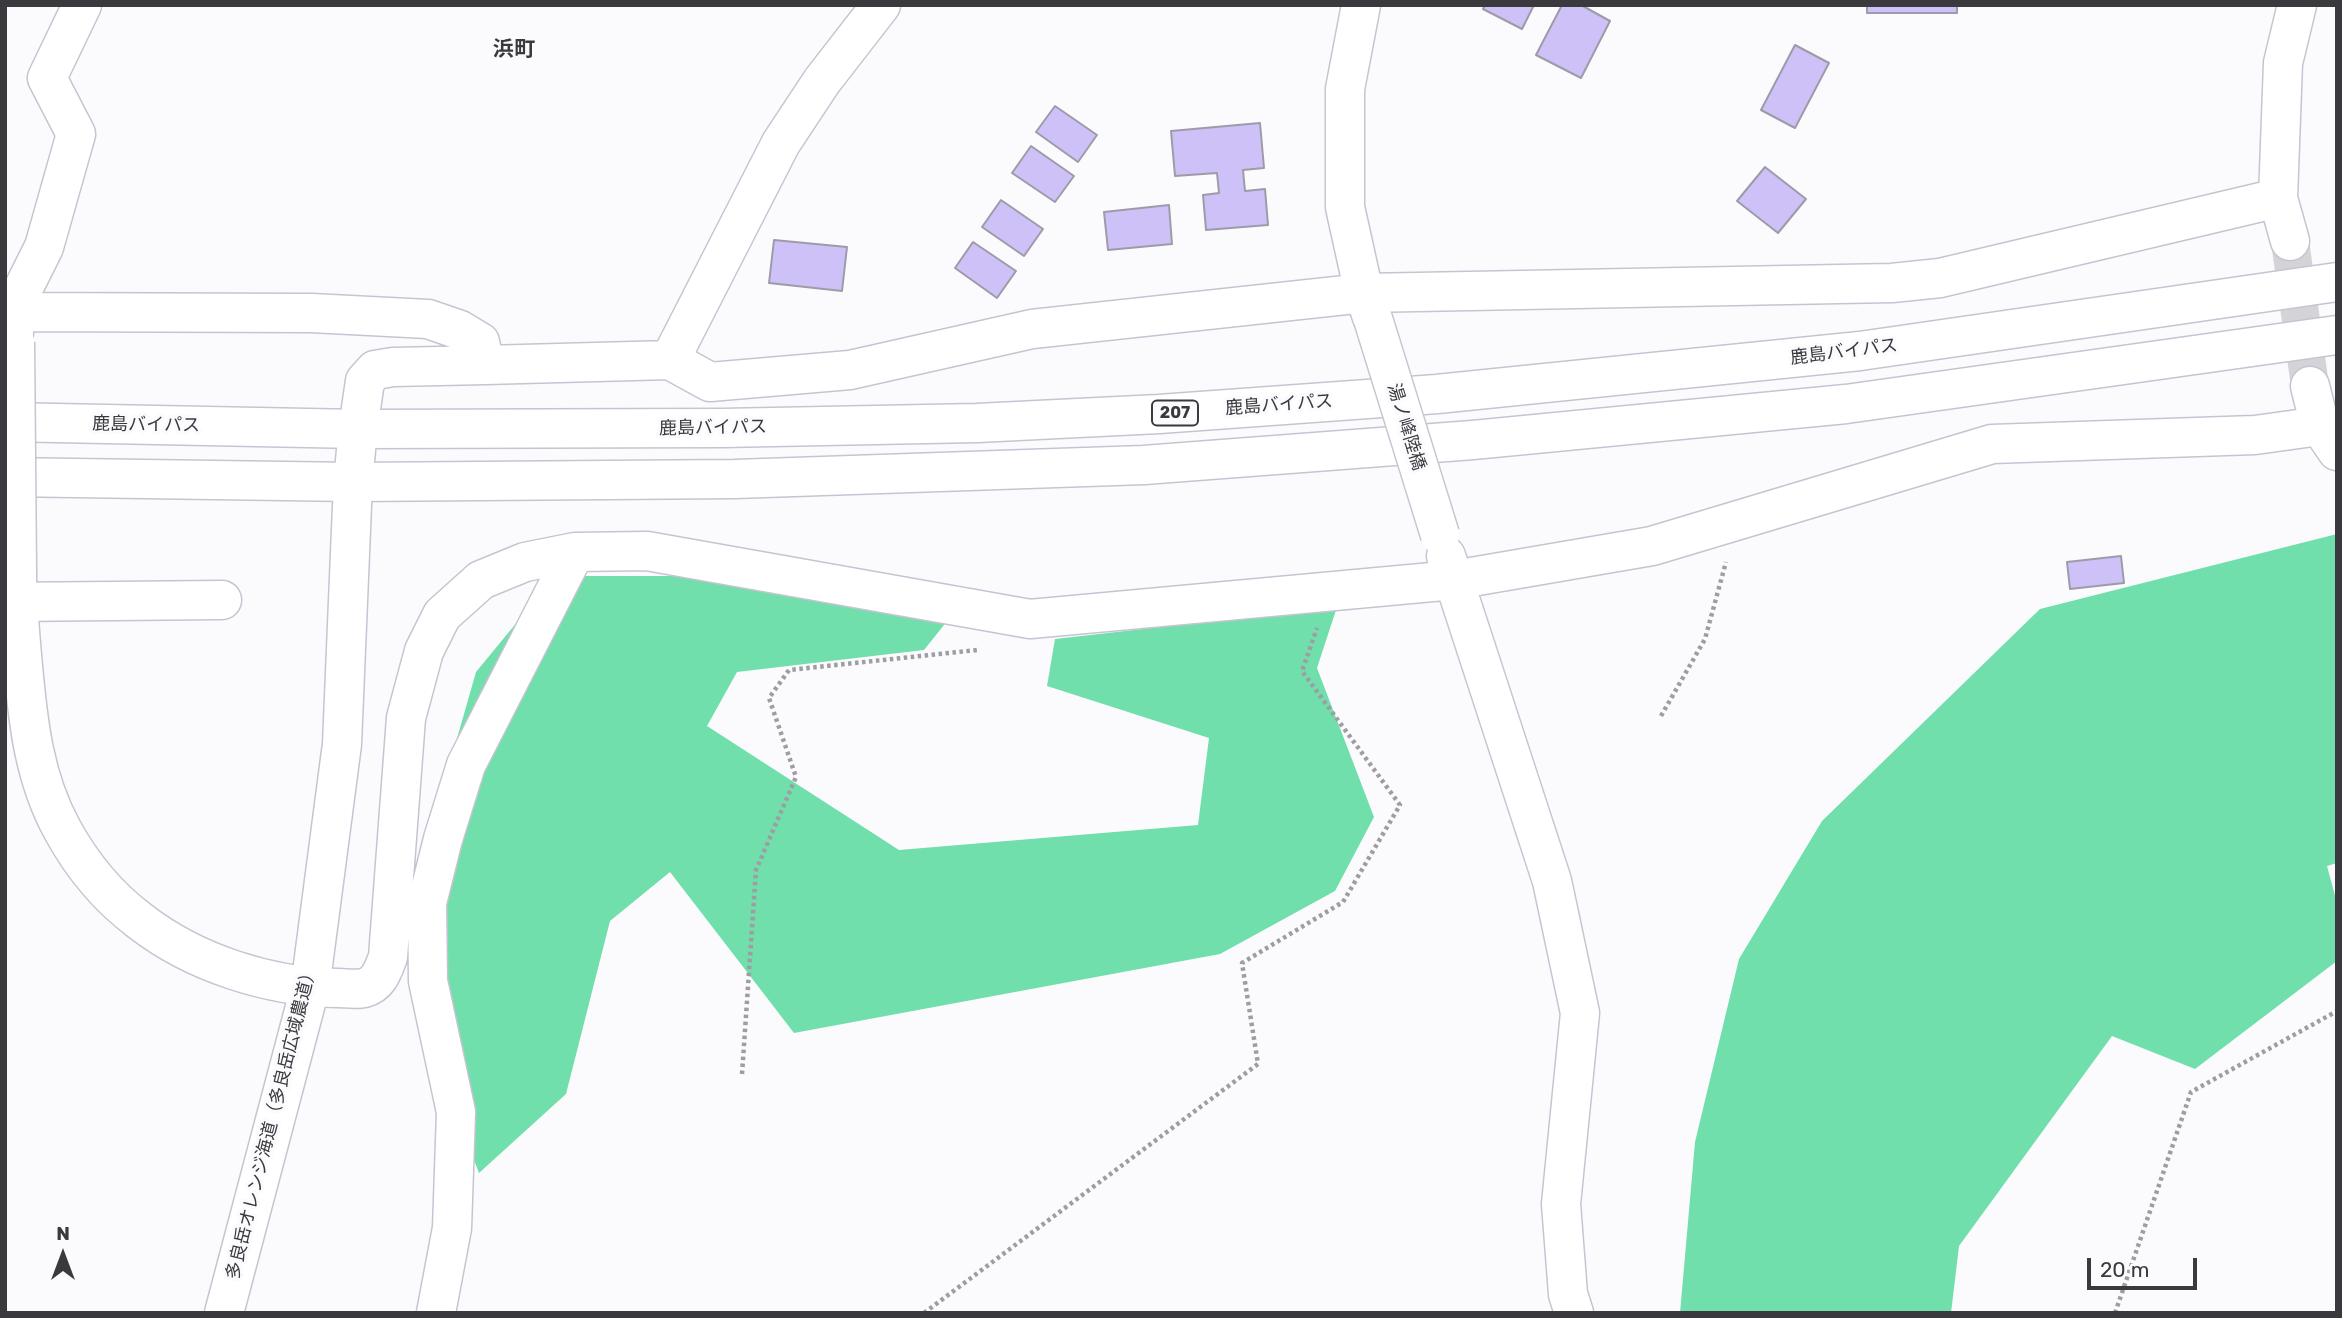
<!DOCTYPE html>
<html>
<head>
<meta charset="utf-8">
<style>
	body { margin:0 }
	#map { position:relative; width:2342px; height:1318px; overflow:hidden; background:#fbfbfe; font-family:Rubik,sans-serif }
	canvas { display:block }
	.frame { position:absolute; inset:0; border:7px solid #3a393e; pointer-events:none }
	.north { position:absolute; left:28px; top:1220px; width:70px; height:70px; -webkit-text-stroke:5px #fbfbfe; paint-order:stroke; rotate:0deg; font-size:19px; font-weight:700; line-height:28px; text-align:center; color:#3a393e }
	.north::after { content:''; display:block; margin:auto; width:24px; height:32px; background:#3a393e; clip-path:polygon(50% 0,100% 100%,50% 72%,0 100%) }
	.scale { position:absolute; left:2087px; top:1258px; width:110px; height:32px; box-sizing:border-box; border:4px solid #3a393e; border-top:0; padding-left:9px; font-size:21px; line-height:24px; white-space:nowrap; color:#3a393e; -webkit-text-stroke:5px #fbfbfe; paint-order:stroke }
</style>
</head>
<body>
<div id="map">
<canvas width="2342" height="1318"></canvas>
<div class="frame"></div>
<div class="north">N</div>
<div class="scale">20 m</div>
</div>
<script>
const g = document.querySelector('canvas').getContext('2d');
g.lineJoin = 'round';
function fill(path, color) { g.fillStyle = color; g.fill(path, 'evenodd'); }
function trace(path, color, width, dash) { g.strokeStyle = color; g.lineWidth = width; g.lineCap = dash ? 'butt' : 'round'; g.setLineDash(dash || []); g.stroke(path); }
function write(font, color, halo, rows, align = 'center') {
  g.font = font + ' Rubik,"Noto Sans JP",sans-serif'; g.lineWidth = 7; g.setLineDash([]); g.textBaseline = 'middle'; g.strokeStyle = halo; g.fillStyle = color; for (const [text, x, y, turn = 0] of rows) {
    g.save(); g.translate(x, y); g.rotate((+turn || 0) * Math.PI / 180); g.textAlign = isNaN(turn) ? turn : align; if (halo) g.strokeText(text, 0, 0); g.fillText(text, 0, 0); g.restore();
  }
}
fill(new Path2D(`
	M2337 534V863L2327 866 2337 903V961L2195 1069 2112 1036 1959 1246 1951 1313H1680L1695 1142 1739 959 1822 821 2040 609Z
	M555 576H681L948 620 924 650 737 672 707 726 899 850 1198 825 1209 738 1047 686 1055 639 1337 607 1317 668 1374 817 1335 891 1220 954 794 1033 670 872 610 921 566 1094 479 1173 421 1022 418 875 476 672Z`), '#70dfab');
const building = new Path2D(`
	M1485 5H1534L1522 29 1483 9Z
	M1562 5H1581L1610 21 1581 78 1536 55Z
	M1867 5H1957V13H1867Z
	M1795 45 1829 63 1795 128 1761 110Z
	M1055 106 1097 135 1078 162 1036 132Z
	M1260 123 1264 168 1243 170 1245 191 1265 189 1268 225 1206 230 1203 195 1219 193 1217 173 1175 176 1171 131Z
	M1031 146 1074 176 1055 202 1012 173Z
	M1765 167 1806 199 1778 233 1737 201Z
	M1001 200 1043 229 1024 256 982 227Z
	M1169 205 1172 244 1108 250 1104 212Z
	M774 240 847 247 842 291 769 283Z
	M973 242 1016 271 997 298 955 268Z
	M2121 556 2124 583 2070 589 2067 562Z`);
fill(building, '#cec1f7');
trace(building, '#9e9ba9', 2);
trace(new Path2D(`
	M2290 241 2310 386`), '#d4d4d8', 38, [38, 19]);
const minor = new Path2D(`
	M1361 5 1345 89V207L1364 293 1372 317
	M2290 241 2278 198 2283 63 2297 5
	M5 312 311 313 428 319 460 330 480 342 485 365 670 360 710 382 850 370 1032 329 1364 293 1892 283 1940 278 2278 198
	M14 333 12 311 44 247 76 134 47 78 82 5
	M670 360 781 143 822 81 881 5
	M2310 386 2320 426 2337 451
	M358 429 365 381 375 370 393 367 485 365
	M1446 556 1552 881 1580 1013 1561 1204 1568 1294 1574 1313
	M17 570C17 602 20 634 23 666 28 722 34 778 62 829 81 864 108 897 140 921 194 963 269 987 337 988 345 988 356 990 364 988 379 984 383 970 388 957L406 718 424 651 442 615 481 580 525 562 575 552 647 551 1030 619 1454 580 1652 546 1992 444 2255 435 2320 426
	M5 602 222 600
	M436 1313 452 1228 456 1112 428 981 427 903 443 839 466 765 575 552`);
const tertiary = new Path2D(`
	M224 1313 310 988 342 744 353 482 358 429`);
const trunk = new Path2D(`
	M5 422 358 429 722 428 977 423 1159 414 1437 394 1860 351 2337 282
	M5 477 353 482 735 479 1144 465 1473 440 1846 404 2337 335`);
trace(minor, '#c7c4d2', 41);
trace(tertiary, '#c7c4d2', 41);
trace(trunk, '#c7c4d2', 41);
trace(new Path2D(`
	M1661 716 1705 639 1726 562
	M742 1074 756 870 796 777 769 698 789 670 977 650
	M924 1313 1258 1064 1242 963 1343 902 1400 805 1302 671 1317 628
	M2115 1313 2191 1092 2337 1011`), '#9e9da1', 4.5, [3.5, 3.5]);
trace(minor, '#fff', 38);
trace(tertiary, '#fff', 38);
trace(trunk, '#fff', 38);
const minorBridge = new Path2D(`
	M1373 319 1440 535
	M15 342 17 570`);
trace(minorBridge, '#c7c4d2', 41, []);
trace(minorBridge, '#fff', 38);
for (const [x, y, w] of [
	[1175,413,46]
]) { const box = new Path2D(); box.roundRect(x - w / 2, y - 12.5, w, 25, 5); g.fillStyle = '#fbfbfe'; g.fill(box); trace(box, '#3a393e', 2); }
write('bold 16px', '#3a393e', null, [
	["207",1175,413]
]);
write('18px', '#3a393e', '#fbfbfe', [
	["鹿島バイパス",1844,352,-7],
	["鹿島バイパス",1279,405,-4],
	["鹿島バイパス",146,425,1],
	["湯ノ峰陸橋",1406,427,73],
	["鹿島バイパス",713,428,-1],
	["多良岳オレンジ海道（多良岳広域農道）",272,1122,-76]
]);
write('bold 21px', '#3a393e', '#fbfbfe', [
	["浜町",514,50]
]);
</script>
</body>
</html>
